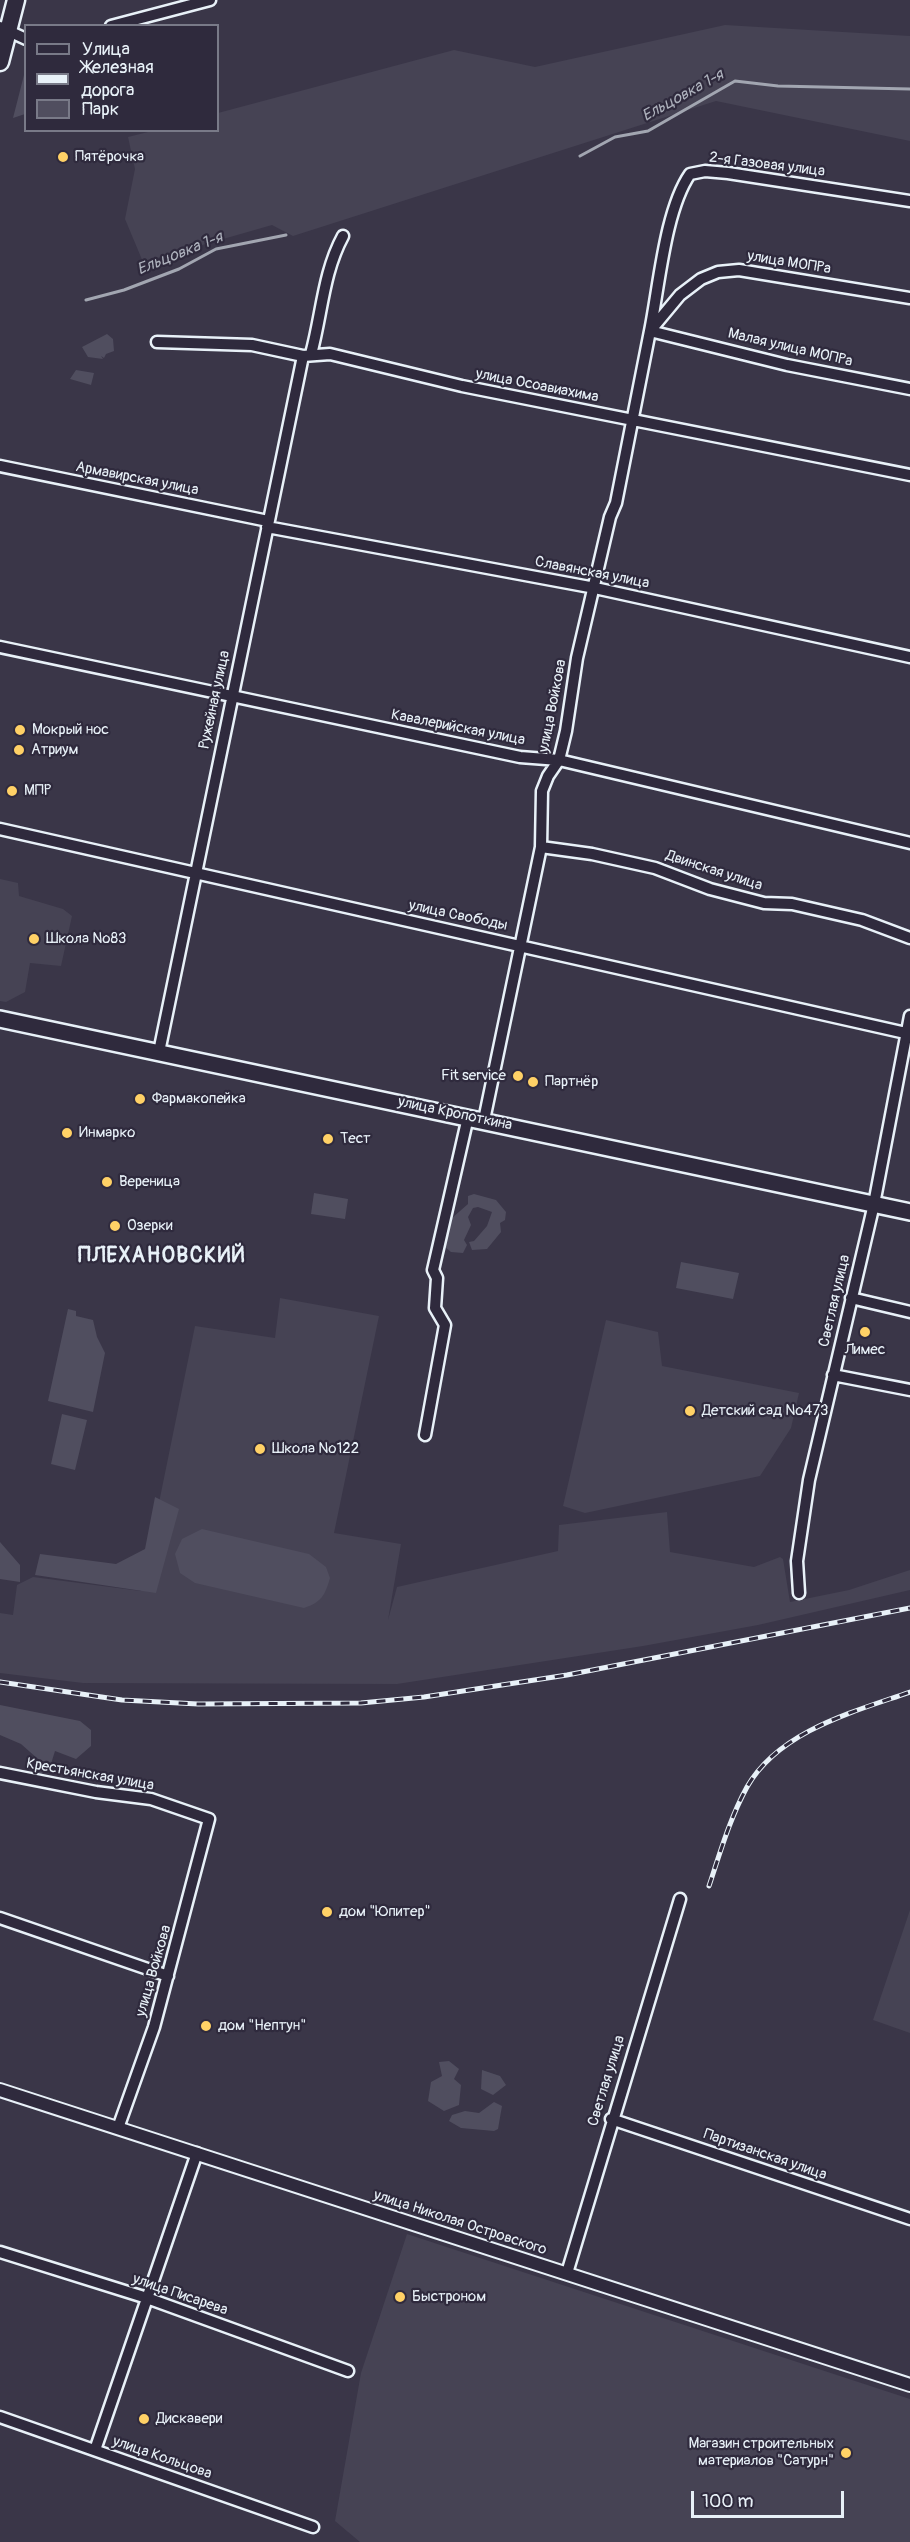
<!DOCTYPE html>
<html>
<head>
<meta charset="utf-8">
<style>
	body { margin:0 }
	#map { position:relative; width:910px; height:2542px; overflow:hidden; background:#3a3648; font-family:Pangolin,sans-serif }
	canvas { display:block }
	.legend { position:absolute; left:24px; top:24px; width:195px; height:108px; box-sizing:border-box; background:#2f2a3d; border:2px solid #797a88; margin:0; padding:8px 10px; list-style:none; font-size:18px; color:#e8f1f8 }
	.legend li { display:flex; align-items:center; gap:12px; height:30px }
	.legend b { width:30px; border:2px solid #797a88 }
	.scale { position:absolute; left:691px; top:2491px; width:153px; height:27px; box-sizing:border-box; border:3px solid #e8f1f8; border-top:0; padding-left:8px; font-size:18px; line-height:21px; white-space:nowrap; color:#e8f1f8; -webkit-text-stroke:4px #2f2a3d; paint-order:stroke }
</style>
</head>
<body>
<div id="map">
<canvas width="910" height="2542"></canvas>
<ul class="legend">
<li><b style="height:8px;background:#2f2a3d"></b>Улица</li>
<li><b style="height:8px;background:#e8f1f8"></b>Железная дорога</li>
<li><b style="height:16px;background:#504e5f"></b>Парк</li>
</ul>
<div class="scale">100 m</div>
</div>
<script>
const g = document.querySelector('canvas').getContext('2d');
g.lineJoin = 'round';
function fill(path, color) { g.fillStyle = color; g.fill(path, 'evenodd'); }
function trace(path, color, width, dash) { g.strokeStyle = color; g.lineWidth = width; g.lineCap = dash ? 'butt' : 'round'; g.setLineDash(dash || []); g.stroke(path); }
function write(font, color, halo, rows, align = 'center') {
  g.font = font + ' Pangolin,sans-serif'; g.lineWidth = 4.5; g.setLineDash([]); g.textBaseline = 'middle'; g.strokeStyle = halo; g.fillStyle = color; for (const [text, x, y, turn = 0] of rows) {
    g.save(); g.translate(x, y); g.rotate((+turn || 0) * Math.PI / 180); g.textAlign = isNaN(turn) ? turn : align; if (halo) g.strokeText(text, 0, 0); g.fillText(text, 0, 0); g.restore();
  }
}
fill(new Path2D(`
	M725 25 910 36V141L716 101 293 236 272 225 143 262 125 219 135 169 128 137 152 131 218 130V113L454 50 535 67Z
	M0 879 18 883 19 896 63 909 72 916 61 966 30 963 25 992 6 1002 0 1001Z
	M280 1298 379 1316 334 1533 401 1544 388 1620 397 1587 558 1551 559 1525 667 1512 670 1552 754 1567 780 1557 783 1559 790 1602 849 1590 910 1570V1590L758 1625 643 1646 397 1684 83 1683 0 1673V1613L13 1615 17 1585 33 1577 141 1591 195 1326 275 1338Z
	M606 1320 658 1332 662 1366 799 1393 791 1428 760 1476 585 1513 563 1506Z
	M910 1910V2033L873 2020Z
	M407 2234 910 2399V2542H360L335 2521 361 2373Z`), '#464354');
fill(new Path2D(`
	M25 74V114L13 118 24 75Z
	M107 334 113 339 114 351 106 354 104 358 101 356 103 359 88 357 82 347Z
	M76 370 94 373 91 385 70 379Z
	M314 1193 348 1199 345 1219 311 1214Z
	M474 1194 496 1200 506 1212 505 1220 500 1223 501 1232 487 1249 472 1250 469 1242 474 1241 487 1226 492 1212 478 1207 473 1208 468 1217 471 1225 464 1240 467 1245 463 1253 451 1252 445 1247 444 1243 449 1234 452 1218 468 1204V1196Z
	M681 1262 739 1273 733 1299 676 1288Z
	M68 1309 76 1311V1316L93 1320 97 1337 105 1353 93 1412 48 1401Z
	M62 1414 87 1420 75 1470 51 1464Z
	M155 1497 179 1509 156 1593 35 1575 40 1554 116 1564 145 1549Z
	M202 1529 309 1554 326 1567 330 1578C325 1595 322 1602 304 1608L195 1583 180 1573 175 1554 182 1539Z
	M0 1542 20 1565V1582L0 1579Z
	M0 1705 80 1721 91 1730V1746L76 1759 55 1751 50 1767 39 1776 38 1759 21 1744 0 1735Z
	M439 2062 449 2061 459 2069 454 2079 461 2085 459 2105 444 2111 428 2101 431 2082 442 2076Z
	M482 2070 500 2076 506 2085 493 2095 481 2089Z
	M494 2102 502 2106 498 2129 494 2131 461 2128 449 2121 452 2115 465 2111 479 2113Z`), '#504e5f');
trace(new Path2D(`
	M580 156 615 137 648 131 735 81 778 86 910 89
	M86 300 124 290 179 269 216 249 286 235`), '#a2a6b1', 3);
const minor = new Path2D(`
	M111 26 210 0
	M0 27 26 39
	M910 201 728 173 705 171 690 174C665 210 659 287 650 331L787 365 910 389
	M157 342 252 345 303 356 330 354 462 386 910 475
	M311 354C322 314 323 273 343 236
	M0 466 268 521
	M267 527 595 588 910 657
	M0 647 520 757 559 760 910 843
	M0 829 910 1034
	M541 847 592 854 655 868 710 889 764 903 792 904 862 920 910 938
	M159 1052 303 356
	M484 1120 541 847 542 791 548 776 559 760 566 731 577 658 610 517 616 503 650 331 680 295 701 279 718 272 739 270 910 298
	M851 1298 910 1312
	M833 1375 910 1390
	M425 1435 445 1325 435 1308 437 1278 433 1270 468 1117
	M799 1593 797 1561 809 1480 874 1204 910 1016
	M0 1773 96 1792 151 1799 209 1819 154 2027 118 2128
	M0 1918 168 1976
	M611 2119 910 2219
	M0 2252 147 2298 348 2371
	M567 2273 680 1899
	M0 2417 313 2527
	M95 2450 197 2153`);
const tertiary = new Path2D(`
	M0 2090 910 2385`);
const secondary = new Path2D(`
	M0 1019 910 1212`);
const trunk = new Path2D(`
	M0 62 16 0`);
trace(minor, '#e8f1f8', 15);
trace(tertiary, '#e8f1f8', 16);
trace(secondary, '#e8f1f8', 20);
trace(trunk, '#e8f1f8', 21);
trace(minor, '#2f2a3d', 10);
trace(tertiary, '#2f2a3d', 12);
trace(secondary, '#2f2a3d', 15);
trace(trunk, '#2f2a3d', 16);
const rail = new Path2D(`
	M0 1682 122 1700 198 1704 361 1703 424 1697 567 1675 910 1608
	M709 1886C720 1853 730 1818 747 1787 779 1731 853 1712 910 1692`);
trace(rail, '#e8f1f8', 5);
trace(rail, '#2f2a3d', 3, [9]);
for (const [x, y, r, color] of [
	[63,157,6,"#ffd166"],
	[20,730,6,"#ffd166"],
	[19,750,6,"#ffd166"],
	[12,791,6,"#ffd166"],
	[34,939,6,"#ffd166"],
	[518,1076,6,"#ffd166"],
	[533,1082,6,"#ffd166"],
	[140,1099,6,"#ffd166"],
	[67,1133,6,"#ffd166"],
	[328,1139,6,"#ffd166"],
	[107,1182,6,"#ffd166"],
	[115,1226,6,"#ffd166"],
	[865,1332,6,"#ffd166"],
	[690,1411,6,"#ffd166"],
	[260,1449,6,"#ffd166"],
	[327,1912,6,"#ffd166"],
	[206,2026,6,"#ffd166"],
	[400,2297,6,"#ffd166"],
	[144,2419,6,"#ffd166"],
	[846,2453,6,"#ffd166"]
]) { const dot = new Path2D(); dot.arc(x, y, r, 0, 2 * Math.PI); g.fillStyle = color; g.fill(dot); trace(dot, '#2f2a3d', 2); }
write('15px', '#e8f1f8', '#2f2a3d', [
	["Пятёрочка",75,157],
	["Мокрый нос",32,730],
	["Атриум",31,750],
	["МПР",24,791],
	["Школа №83",46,939],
	["Fit service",506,1076,"right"],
	["Партнёр",545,1082],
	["Фармакопейка",152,1099],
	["Инмарко",79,1133],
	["Тест",340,1139],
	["Вереница",119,1182],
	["Озерки",127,1226],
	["Лимес",865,1350,"center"],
	["Детский сад №473",702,1411],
	["Школа №122",272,1449],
	["дом \"Юпитер\"",339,1912],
	["дом \"Нептун\"",218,2026],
	["Быстроном",412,2297],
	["Дискавери",156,2419],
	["Магазин строительных",834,2444,"right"],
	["материалов \"Сатурн\"",834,2461,"right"]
], 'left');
write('15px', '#e8f1f8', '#2f2a3d', [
	["2-я Газовая улица",767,165,7],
	["улица МОПРа",789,263,9],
	["Малая улица МОПРа",790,348,13],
	["улица Осоавиахима",537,386,11],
	["Армавирская улица",137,479,11],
	["Славянская улица",592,573,11],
	["Ружейная улица",215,700,-78],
	["улица Войкова",553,706,-79],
	["Кавалерийская улица",458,728,11],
	["Двинская улица",714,871,18],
	["улица Свободы",458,916,12],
	["улица Кропоткина",455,1114,12],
	["Светлая улица",835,1301,-77],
	["Крестьянская улица",90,1775,10],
	["улица Войкова",154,1971,-74],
	["Светлая улица",607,2081,-73],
	["Партизанская улица",765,2155,19],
	["улица Николая Островского",460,2223,18],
	["улица Писарева",180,2295,19],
	["улица Кольцова",162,2458,19]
]);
write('italic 16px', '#aeb2bd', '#2f2a3d', [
	["Ельцовка 1-я",683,96,-29],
	["Ельцовка 1-я",180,254,-22]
]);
g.letterSpacing = '1.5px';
write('bold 21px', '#e8f1f8', '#2f2a3d', [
	["ПЛЕХАНОВСКИЙ",162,1257]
]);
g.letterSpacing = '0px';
</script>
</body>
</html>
